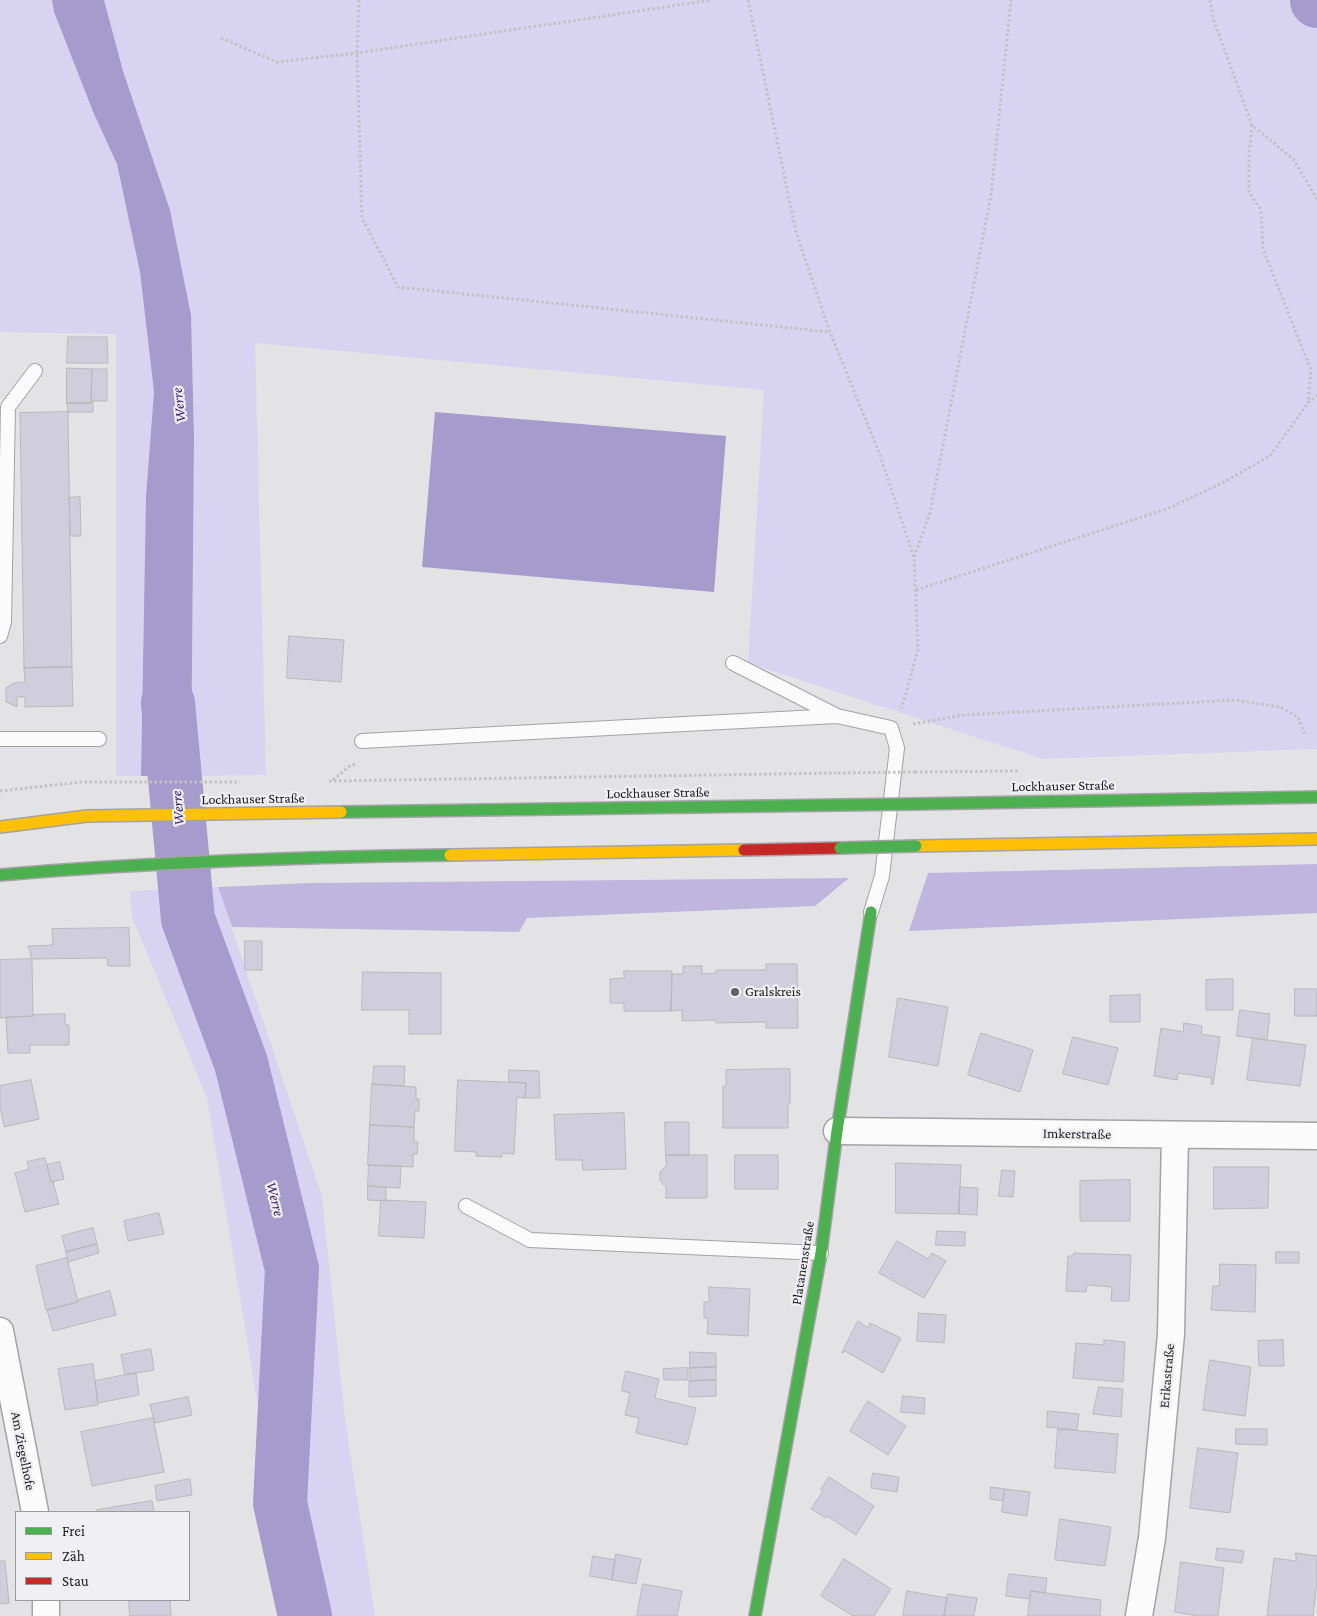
<!DOCTYPE html>
<html>
<head>
<meta charset="utf-8">
<style>
	body { margin:0 }
	#map { position:relative; width:1317px; height:1616px; overflow:hidden; background:#e3e3e5; font-family:"Crimson Pro",serif }
	canvas { display:block }
	.legend { position:absolute; left:15px; top:1511px; width:175px; height:90px; box-sizing:border-box; background:#f0eff3; border:1px solid #9a9a9d; margin:0; padding:6px 9px; list-style:none; font-size:15px; color:#1a1a1b }
	.legend li { display:flex; align-items:center; gap:10px; height:25px }
	.legend b { width:25px; border:1px solid #9a9a9d }
</style>
</head>
<body>
<div id="map">
<canvas width="1317" height="1616"></canvas>
<ul class="legend">
<li><b style="height:6px;background:#4caf50"></b>Frei</li>
<li><b style="height:6px;background:#ffc107"></b>Zäh</li>
<li><b style="height:6px;background:#c62828"></b>Stau</li>
</ul>
</div>
<script>
const g = document.querySelector('canvas').getContext('2d');
g.lineJoin = 'round';
function fill(path, color) { g.fillStyle = color; g.fill(path, 'evenodd'); }
function trace(path, color, width, dash) { g.strokeStyle = color; g.lineWidth = width; g.lineCap = dash ? 'butt' : 'round'; g.setLineDash(dash || []); g.stroke(path); }
function write(font, color, halo, rows, align = 'center') {
  g.font = font + ' "Crimson Pro",serif'; g.lineWidth = 4.5; g.setLineDash([]); g.textBaseline = 'middle'; g.strokeStyle = halo; g.fillStyle = color; for (const [text, x, y, turn = 0] of rows) {
    g.save(); g.translate(x, y); g.rotate((+turn || 0) * Math.PI / 180); g.textAlign = isNaN(turn) ? turn : align; if (halo) g.strokeText(text, 0, 0); g.fillText(text, 0, 0); g.restore();
  }
}
fill(new Path2D(`
	M0 0H52L54 12 94 114 117 164 140 272 154 392 146 496 141 776H116V334L0 332Z
	M104 0H1317V749L1043 759 748 663 764 390 255 343 266 775 191 776 194 437 191 315 170 210 123 71Z
	M218 887 322 1196 345 1419 375 1616H286L285 1570 207 1098 132 917 130 891Z`), '#d9d3f2');
fill(new Path2D(`
	M1317 864V913L909 931 928 873Z
	M849 878 815 906 527 918 519 932 232 927 218 887 309 883Z`), '#beb6de');
fill(new Path2D(`
	M52 0H104L123 71 170 210 191 315 194 437 191 776H141L146 496 154 392 140 272 117 164 94 114 54 12Z
	M435 412 726 436 714 592 422 567Z`), '#a59bcc');
trace(new Path2D(`
	M1317 0V1
	M168 703 188 919 241 1063 292 1269 280 1503 305 1616`), '#a59bcc', 54);
const building = new Path2D(`
	M68 337H107L108 363H67Z
	M67 368 92 369 91 403H67Z
	M92 369H107V401H93V412H68L67 403H91Z
	M68 412 72 667 24 668 20 413Z
	M80 497 81 536H70L69 498Z
	M289 636 344 640 341 682 287 678Z
	M72 667 73 706 25 707V697H17V707L6 702V688L14 683 25 682 24 668Z
	M129 928 130 966H108L107 958 32 959 28 946 53 945 52 929Z
	M245 941H262V970H245Z
	M32 959 33 1016 0 1018V960Z
	M766 964H797L798 1028H766V1022L716 1023V1020L682 1021V1010L671 1011 672 974H683V966H702V974L716 973V970H766Z
	M624 971H672L671 1011H624V1003H610V979L624 978Z
	M363 972 441 973V1034H409V1010H362Z
	M1233 979V1010H1206V980Z
	M1295 989H1317V1016H1295Z
	M1140 995V1022H1110V996Z
	M898 998 948 1007 938 1066 889 1057Z
	M1240 1010 1270 1014 1267 1040 1237 1036Z
	M65 1014V1024L69 1025V1045H30V1053H8L6 1017 33 1016V1015Z
	M1184 1023 1202 1026 1201 1034 1220 1037 1213 1085 1211 1084 1212 1078 1178 1073 1177 1080 1154 1076 1161 1028 1183 1032Z
	M981 1033 1033 1050 1020 1092 968 1075Z
	M1073 1037 1118 1048 1108 1085 1063 1074Z
	M1253 1038 1306 1045 1300 1086 1247 1080Z
	M374 1066H405L404 1086 373 1084Z
	M790 1069V1104H788V1128H723V1086H726V1070Z
	M509 1070 539 1071 540 1098H525L526 1083 509 1082Z
	M31 1080 39 1119 4 1127 0 1106V1086Z
	M458 1080 526 1083 525 1098 517 1097 514 1154 502 1153V1157L476 1156V1152L455 1151Z
	M372 1084 416 1087V1099H419V1111H415L414 1127 370 1125Z
	M624 1113 626 1169 583 1170 582 1160H556L554 1115Z
	M665 1122H689V1155H666Z
	M370 1125 414 1127V1142H418L417 1154H413V1167L368 1165Z
	M666 1155H707V1198H666V1187L660 1181V1172L666 1166Z
	M735 1155H778V1189H735Z
	M45 1158 51 1182H53L59 1204 25 1212 15 1173 29 1169 27 1162Z
	M60 1162 64 1179 51 1182 47 1165Z
	M896 1163 961 1165 959 1214 896 1213Z
	M369 1165 401 1166 400 1188 368 1186Z
	M1214 1167H1269L1268 1208 1214 1209Z
	M1002 1170 1015 1171 1013 1197 999 1196Z
	M1130 1180V1221H1080V1181Z
	M368 1186 386 1187V1201L368 1200Z
	M960 1187 978 1188 977 1215 959 1214Z
	M381 1200 426 1202 424 1238 379 1236Z
	M159 1213 164 1234 128 1241 124 1221Z
	M93 1228 97 1244 66 1252 62 1236Z
	M937 1231 965 1232V1246L936 1245Z
	M897 1241 928 1259 932 1253 946 1261 924 1298 879 1273Z
	M97 1244 99 1253 68 1262 66 1252Z
	M1276 1252H1299V1263H1276Z
	M1074 1253 1131 1255 1129 1301H1111L1112 1287 1087 1285 1086 1292 1066 1291 1068 1256H1073Z
	M67 1258 78 1302 46 1310 36 1266Z
	M1220 1264 1256 1265 1255 1312 1211 1310 1213 1286H1219Z
	M709 1287 750 1289 748 1336 707 1334 708 1318H704V1302H709Z
	M110 1291 116 1315 53 1331 47 1310 78 1302V1300Z
	M919 1313 946 1315 944 1343 917 1341Z
	M858 1321 868 1328 870 1323 901 1338 883 1373 845 1351 842 1353Z
	M1104 1340 1125 1342 1123 1382 1073 1378 1076 1343 1104 1345Z
	M1283 1340 1284 1366H1259L1258 1341Z
	M151 1349 154 1370 125 1375 121 1355Z
	M690 1352 716 1353V1367L690 1368Z
	M1210 1360 1251 1367 1245 1416 1203 1410Z
	M93 1364 98 1405 65 1410 58 1369Z
	M716 1367V1380L690 1381V1368Z
	M688 1368V1380H664L663 1369Z
	M626 1371 659 1379 655 1398 696 1408 687 1445 636 1433 639 1418 625 1415 630 1393 622 1391Z
	M136 1373 139 1395 98 1403 95 1381Z
	M716 1380V1396L689 1397V1381Z
	M1099 1387 1123 1389 1121 1417 1093 1414Z
	M903 1396 925 1398 924 1414 901 1412Z
	M188 1397 192 1415 155 1423 150 1405Z
	M868 1401 906 1426 888 1455 850 1431Z
	M1048 1411 1079 1414 1077 1430 1047 1427Z
	M153 1418 164 1472 92 1486 81 1432Z
	M1058 1429 1118 1434 1115 1473 1055 1468Z
	M1236 1429H1267V1445L1236 1444Z
	M1198 1448 1238 1453 1230 1513 1190 1508Z
	M873 1473 899 1477 897 1492 871 1488Z
	M829 1477 874 1506 856 1535 827 1516 826 1518 811 1509 823 1491 821 1490Z
	M190 1479 192 1495 157 1501 155 1486Z
	M991 1487 1005 1489 1003 1501 990 1499Z
	M1005 1489 1030 1492 1027 1516 1002 1512Z
	M152 1501 154 1512H98L97 1510Z
	M1060 1519 1111 1527 1105 1566 1055 1560Z
	M1217 1548 1244 1551 1242 1563 1216 1560Z
	M1296 1553 1317 1556V1581L1313 1616H1267L1274 1558 1296 1561Z
	M616 1554 641 1559 636 1584 612 1580Z
	M593 1556 615 1560 612 1580 590 1576Z
	M844 1559 891 1589 874 1616H853L821 1596Z
	M0 1561H5L9 1603 0 1604Z
	M1181 1562 1224 1568 1218 1616H1198L1175 1612Z
	M1009 1574 1047 1578 1045 1593 1031 1591 1030 1599 1006 1596Z
	M643 1584 682 1591 677 1616H637Z
	M907 1591 947 1598 944 1616H903Z
	M1031 1591 1101 1600 1100 1616H1028Z
	M948 1594 977 1598 974 1616H944Z
	M129 1600H170L171 1616H130Z`);
fill(building, '#d0cedd');
trace(building, '#b9b8ba', 1);
const lane = new Path2D(`
	M0 636 4 622 8 407 35 371
	M733 663 837 716
	M0 739H99
	M362 741 837 716 891 728 897 748 882 876 871 912
	M466 1206 530 1240 821 1253`);
const street = new Path2D(`
	M837 1131 1317 1136
	M0 1331 35 1512
	M46 1600V1616
	M1139 1616 1152 1538 1171 1334 1175 1135`);
const fast = new Path2D(`
	M915 804 1317 797
	M341 812 839 805
	M0 875C150 862 299 857 450 855
	M755 1616 821 1253 837 1131 871 912`);
const slow = new Path2D(`
	M0 827 87 816 341 812
	M916 846 1317 839
	M450 855 744 850`);
const jam = new Path2D(`
	M744 850 840 848`);
trace(lane, '#a3a3a5', 16);
trace(street, '#a3a3a5', 29);
trace(fast, '#a3a3a5', 14);
trace(slow, '#a3a3a5', 14);
trace(jam, '#a3a3a5', 14);
trace(new Path2D(`
	M359 0 357 53 362 218 398 287 830 332
	M748 0 796 232 830 332 880 455 914 558 918 649 905 697 901 708
	M1210 0 1214 21 1252 125 1294 160 1317 199
	M221 38 277 62 357 53 712 0
	M1252 125 1249 154V192L1261 210 1263 249 1311 370 1308 403
	M914 557 930 513 991 195 1011 0
	M916 590 1167 509 1222 483 1270 456 1308 403 1317 395
	M913 724 963 715 1235 700 1280 707 1298 717 1305 735
	M915 772 1019 771
	M333 780 351 765 356 764
	M329 781 838 773
	M0 791 82 782H240`), '#c2c2c2', 3, [2.5, 2.5]);
trace(lane, '#fbfbfb', 14);
trace(street, '#fbfbfb', 26);
trace(fast, '#4caf50', 11);
trace(slow, '#ffc107', 11);
trace(jam, '#c62828', 11);
const fastBridge = new Path2D(`
	M839 805 915 804
	M840 848 916 846`);
trace(fastBridge, '#a3a3a5', 14, []);
trace(new Path2D(`
	M838 773 915 772`), '#c2c2c2', 3, [2.5, 2.5]);
trace(fastBridge, '#4caf50', 11);
for (const [x, y, r, color] of [
	[735,992,5,"#606062"]
]) { const dot = new Path2D(); dot.arc(x, y, r, 0, 2 * Math.PI); g.fillStyle = color; g.fill(dot); trace(dot, '#f0eff3', 2); }
write('14px', '#1a1a1b', '#f0eff3', [
	["Lockhauser Straße",1063,786,-1],
	["Lockhauser Straße",658,793,-1],
	["Lockhauser Straße",253,799,-1],
	["Imkerstraße",1077,1134,1],
	["Platanenstraße",803,1263,-81],
	["Erikastraße",1167,1376,-85],
	["Am Ziegelhofe",23,1451,79]
]);
write('14px', '#1a1a1b', '#f0eff3', [
	["Gralskreis",745,992]
], 'left');
write('italic 15px', '#3c2074', '#f0eff3', [
	["Werre",179,405,-97],
	["Werre",178,808,-95],
	["Werre",275,1199,76]
]);
</script>
</body>
</html>
